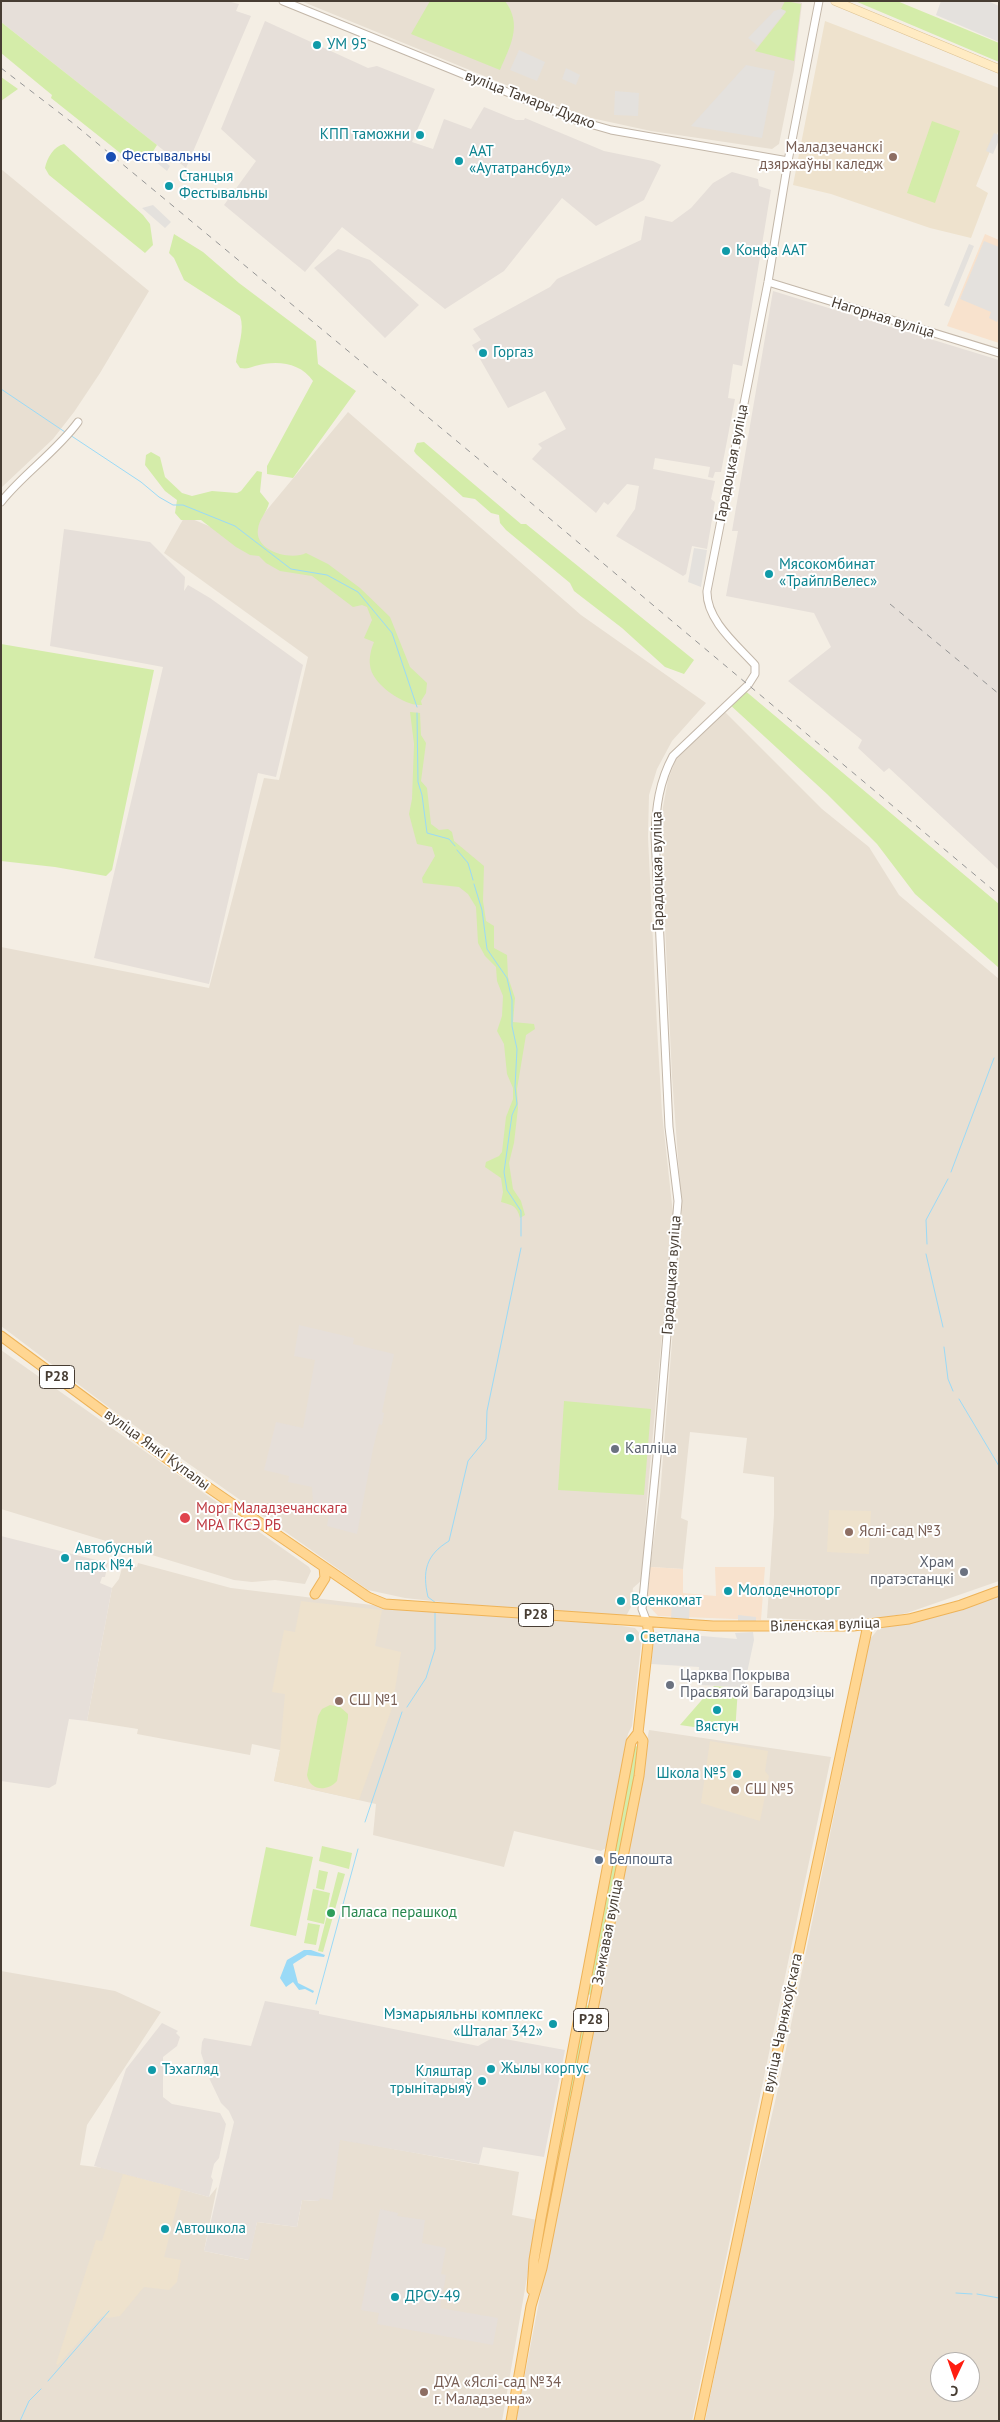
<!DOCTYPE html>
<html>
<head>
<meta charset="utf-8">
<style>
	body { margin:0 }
	#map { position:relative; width:1000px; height:2422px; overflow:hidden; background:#f4eee4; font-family:"PT Sans",sans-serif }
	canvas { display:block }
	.frame { position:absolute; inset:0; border:2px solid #473d33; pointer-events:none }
	.north { position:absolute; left:930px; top:2352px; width:50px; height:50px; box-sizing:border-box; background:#fff; border:1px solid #b5b1ad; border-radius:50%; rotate:183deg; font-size:14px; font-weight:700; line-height:20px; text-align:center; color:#473d33 }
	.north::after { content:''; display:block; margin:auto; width:18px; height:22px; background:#ff1d10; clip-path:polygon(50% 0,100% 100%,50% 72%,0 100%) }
</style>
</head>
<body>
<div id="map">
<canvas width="1000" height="2422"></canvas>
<div class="frame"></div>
<div class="north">С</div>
</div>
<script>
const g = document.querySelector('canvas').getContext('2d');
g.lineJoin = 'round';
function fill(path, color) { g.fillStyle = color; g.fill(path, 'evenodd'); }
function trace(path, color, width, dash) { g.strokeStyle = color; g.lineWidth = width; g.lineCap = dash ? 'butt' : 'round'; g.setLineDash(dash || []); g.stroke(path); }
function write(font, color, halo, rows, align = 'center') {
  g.font = font + ' "PT Sans",sans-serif'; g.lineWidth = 4; g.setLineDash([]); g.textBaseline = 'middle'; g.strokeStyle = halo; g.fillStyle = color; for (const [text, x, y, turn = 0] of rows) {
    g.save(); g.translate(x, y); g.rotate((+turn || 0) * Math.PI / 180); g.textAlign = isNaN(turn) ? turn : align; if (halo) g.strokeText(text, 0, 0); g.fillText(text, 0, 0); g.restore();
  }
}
fill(new Path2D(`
	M301 1H797L802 3 794 70 779 144 772 149 651 131 582 116Z
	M1 169 149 291 100 373 74 412 53 439 1 488Z
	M348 412 581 615 706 703 672 741 657 769 649 795 648 837 657 1027 662 1113 673 1214 647 1499 642 1580 633 1588 631 1607 626 1616 460 1604 405 1598 368 1590 111 1409 1 1326V947L209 988 264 778 279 780 308 657 164 553 185 516 242 540Z
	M724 711 822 809 869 847 899 895 999 979V1581L907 1613 863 1622 767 1618 774 1515V1477L743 1473 747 1438 690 1432 681 1518 688 1521 683 1569 650 1567 660 1496 682 1213 672 1076 661 840 663 807 668 780 676 759 688 743Z
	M1 1350 309 1567 311 1571 305 1584 275 1580 252 1582 234 1580 1 1509Z
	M138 1563 231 1588 397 1608 602 1623 635 1628 642 1636 632 1726 628 1734 606 1848 601 1851 514 1831 504 1867 373 1835 376 1804 274 1781 280 1750 252 1744 250 1755 137 1734 138 1729 87 1721 112 1588 119 1579 123 1564 137 1567Z
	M999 1595V2421H705L740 2251 777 2093 870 1639 879 1628ZM940 2362H970V2392H940Z
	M649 1730 831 1757 692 2421H516Z
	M1 1971 115 1991 161 2012 87 2125 80 2165 104 2168 209 2197 217 2187 204 2251 248 2260 257 2222 297 2227 302 2200 318 2201 340 2139 519 2172 512 2215 537 2220 502 2421H1Z`), '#e8dfd2');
fill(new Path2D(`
	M985 234 999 240V343L947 326Z
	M650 1567 683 1569V1593L716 1596 715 1567H765L761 1620 658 1616 647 1604Z`), '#f8e2cd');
fill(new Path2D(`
	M1 1H227L239 4 236 11 251 16 186 168 1 22Z
	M265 21 368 68 377 66 435 89 412 142 433 149 444 119 471 129 484 107 516 120H524L525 118 604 151 653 161 661 165 644 200 596 226 562 198 504 271 445 309 342 227 305 272 224 205 256 161 221 129Z
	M732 172 758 179 759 186 771 190 742 366 733 364 728 398 735 399 721 472H715L713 478 708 477 710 467 655 458 653 469 715 481 711 499 715 502 707 549 692 546 686 574 683 576 616 536 635 509 639 486 627 484 608 505 604 502 596 513 532 459 542 448 538 444 566 429 545 391 508 408 472 345 481 340 473 329 550 287 557 279 641 240 645 216 672 222 691 208 713 183Z
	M338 249 370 260 419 305 385 338 314 268Z
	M773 291 999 360V870L889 768 884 772 858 748 862 740 788 681 831 647 814 613 726 596 738 531H732Z
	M64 529 150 542 185 577 184 591 188 585 210 598 303 665 276 777 258 773 209 984 94 958 163 667 50 646Z
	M299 1325 354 1338 353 1344 394 1354 382 1412 384 1413 382 1425 379 1424 373 1449 357 1534 327 1526 329 1514 313 1502 312 1487 288 1482 289 1476 264 1470 276 1422 303 1428 315 1360 294 1356Z
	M1 1536 108 1563 105 1577H102L100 1583 112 1588 87 1721 69 1719 56 1784 49 1788 1 1781Z
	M265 2001 319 2011V2014L478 2046 494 2037 565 2050 544 2157 483 2147 479 2164 340 2140 332 2200 320 2198 319 2201 302 2200 297 2227 257 2222 249 2260 204 2251 234 2122 229 2111 221 2103 210 2080 201 2053 202 2042 204 2038 251 2046Z
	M162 2023 178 2031 176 2033 180 2037 177 2046 163 2057V2097L172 2104 220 2113 226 2124 219 2158 214 2164 211 2177 213 2180 209 2197 94 2166 126 2069Z
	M380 2209 398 2213 397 2216 425 2220 422 2243 446 2248 441 2274 446 2275 440 2308 498 2318 493 2345 377 2324 379 2313 361 2310Z`), '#e6dfd9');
fill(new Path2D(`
	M825 21 999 88V129L976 186 988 193 971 238 930 228 831 194 793 185Z
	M829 1510 871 1511 869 1554 827 1552Z
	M301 1601 382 1610 375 1646 401 1652 392 1708 359 1800 274 1781 280 1750 285 1694 272 1692 284 1630 295 1632Z
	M710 1741 768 1751 765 1771 769 1776 760 1821 701 1803Z
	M123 2174 181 2189 164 2257 181 2260 177 2282 169 2290 144 2287 120 2316 108 2318 102 2316 58 2365 56 2364 96 2240 102 2241Z`), '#eee2cd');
fill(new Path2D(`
	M430 1H505C523 25 510 46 500 70L411 34Z
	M785 1 801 4 794 61 755 51 786 12 781 9Z
	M855 1H897L999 43V62Z
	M1 22 157 145 152 153 145 152 129 160 51 98 52 95 1 53Z
	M1 77 18 89 1 101Z
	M932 121 960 131 935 203 907 193Z
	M64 144 143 215 150 224 153 245 145 253 49 175 45 168C47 158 54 146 64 144Z
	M174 234 203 252 239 283 316 341 318 364 356 391 293 478 267 474V466L313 381C300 362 276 360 255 366 249 368 247 369 240 368L236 362C238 346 245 330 240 316L184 280 174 258 169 253Z
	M424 442 521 524H526L694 660 684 674 665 667 622 628 574 591 570 583 506 530 500 523 499 515 491 513 475 499 463 497 416 454 414 451 417 443Z
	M151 452 160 457 165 477 182 493 192 496 212 491 237 493 241 491 257 471 262 472 260 492 269 503C267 512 259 519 258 529 254 551 291 561 306 553L328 564 360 588 390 617 410 667 427 683 426 693 421 701 422 705C406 707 371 684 370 665 369 658 371 649 374 642L364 638 372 620 367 607 362 605 353 607 312 576 280 571 266 563 259 556 250 555 236 547 201 520H181L175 513 177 500 165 491 145 465 146 455Z
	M1 644 154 670 112 870 106 876 55 867 1 861Z
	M743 689 999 904V968L915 894 877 844 827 794 728 703Z
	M410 712 420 713 421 735 426 743 421 781 427 788 431 824 439 830 448 829 452 832 454 841 484 866 483 901 486 921 494 926V948L507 955 508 977 515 998 513 1022 534 1024 535 1029 526 1035 517 1089 518 1108 514 1143 509 1163 513 1189 521 1201 525 1215 520 1218C517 1205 511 1205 501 1202L503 1192 501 1178 485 1167 486 1162 499 1156 502 1152 506 1117 513 1099V1088L507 1074 504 1044 497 1031 502 1016 503 996 497 981 496 967 485 956 478 943 476 907 468 894 459 887 423 883 422 878 435 856 432 847 417 844 409 814 412 799 414 744Z
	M564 1401 651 1409 644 1495 558 1490Z
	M714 1686 738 1688 735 1733 680 1725Z
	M330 1705 340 1707 348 1714V1718L337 1781C327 1792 310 1791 307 1775L318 1716 322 1709Z
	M633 1746 642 1747 595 1996 587 1994Z
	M322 1846 352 1853 349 1869 319 1861Z
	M266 1847 313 1857 296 1936 250 1926Z
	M319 1870 328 1872 324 1890 316 1888Z
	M338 1872 345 1874 323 1952 318 1951Z
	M313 1889 330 1893 324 1924 307 1920Z
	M308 1923 320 1925 316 1945 304 1943Z
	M585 2005 591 2006 543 2257 540 2256Z`), '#d4eca9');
fill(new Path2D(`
	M941 1H988L999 6V42L936 15Z
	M781 9 786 11 758 46 748 38 774 11Z
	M519 50 545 62 537 81 510 70Z
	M746 65 775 71 762 138 691 126Z
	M566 68 580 75 576 85 562 79Z
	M615 91 639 93 638 116 614 115Z
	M994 133 999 135V140L993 154 986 151Z
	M154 153 170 166 167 171 151 158Z
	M153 205 171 222 165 228 142 208Z
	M984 241 999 247V317L997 322 989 318 991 312 960 299Z
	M969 244 974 246 949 307 944 305Z
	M694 548 707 550 701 587 688 582Z
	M672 1599 690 1601 689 1620 671 1619Z
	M738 1615 756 1617V1621L738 1622Z
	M655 1632 737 1639 735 1633 753 1632 754 1640 744 1687 698 1685 699 1667 651 1664Z`), '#e4e1dd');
fill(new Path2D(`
	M304 1950H311L325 1955 324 1957 307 1955 293 1964 298 1983 314 1991 313 1993 305 1989 299 1990 293 1982 286 1987 280 1978 287 1960Z`), '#9adaf7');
trace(new Path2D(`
	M1 389 65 432
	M70 435 141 482 159 497 173 505H183L235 526 291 569 327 575 358 592 392 633 417 707
	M417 713 418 782 422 795 427 833 449 839 455 846
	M457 850 468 863 473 880
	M474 884 482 910 487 949 507 978 512 1000V1026L517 1049 515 1087 517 1104 512 1115 504 1172 507 1190 521 1211V1236
	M951 1172 994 1058
	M927 1244 926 1220 948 1179
	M926 1254 943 1327
	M944 1347 948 1379 953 1391
	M959 1399 999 1466
	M436 1603 428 1597C422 1571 426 1555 449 1541L468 1461 486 1439 487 1411 521 1248
	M407 1707 426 1678 435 1649V1612
	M365 1822 402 1712
	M316 2004 358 1849
	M956 2293 972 2294
	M977 2294 999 2298
	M48 2381 109 2311
	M20 2421 29 2401 41 2389`), '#9adaf7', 1);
const tertiary = new Path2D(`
	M283 1 576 120 611 130 788 161
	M768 282 999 353
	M1 502C24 473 56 452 78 422
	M647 1622 642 1609 657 1456 678 1201 669 1127 655 835C656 807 659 782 673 756L748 685 755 674V665C737 645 706 620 707 591L768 282 788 161 819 1`);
const secondary = new Path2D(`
	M835 1 999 69`);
const primary = new Path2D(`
	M1 1336 177 1466 368 1597 385 1604 713 1626H853L909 1619 961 1605 999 1591
	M315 1594 325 1578 324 1567
	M532 2290 534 2260 541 2218 631 1742 638 1733 649 1635 647 1622
	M511 2421 531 2306 542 2268 639 1776 643 1741 638 1733
	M699 2421 868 1625`);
trace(tertiary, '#c3b7a9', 9);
trace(secondary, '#dcc191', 9);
trace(primary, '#eeb358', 11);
trace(tertiary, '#fff', 7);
trace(secondary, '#ffebc3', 8);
trace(primary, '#ffd692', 9);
trace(new Path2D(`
	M1 68 74 124 493 471 999 895
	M890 604 999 694`), '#959595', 1, [6, 6]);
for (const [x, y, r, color] of [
	[317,45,5,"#0f9aa8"],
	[420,135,5,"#0f9aa8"],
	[111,157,6,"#1a4fb4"],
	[893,157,5,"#8d6e63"],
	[459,161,5,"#0f9aa8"],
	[169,186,5,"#0f9aa8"],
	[726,251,5,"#0f9aa8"],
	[483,353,5,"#0f9aa8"],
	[769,574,5,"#0f9aa8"],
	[615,1449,5,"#6b7280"],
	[185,1518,6,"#e0444e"],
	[849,1532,5,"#8d6e63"],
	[65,1558,5,"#0f9aa8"],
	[964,1572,5,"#6b7280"],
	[728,1591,5,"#0f9aa8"],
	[621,1601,5,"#0f9aa8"],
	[630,1638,5,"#0f9aa8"],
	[670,1685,5,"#6b7280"],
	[339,1701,5,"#8d6e63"],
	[717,1710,5,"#0f9aa8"],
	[737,1774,5,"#0f9aa8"],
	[735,1790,5,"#8d6e63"],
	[599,1860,5,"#5c6f8a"],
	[331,1913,5,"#2e9e5b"],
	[553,2024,5,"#0f9aa8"],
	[491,2069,5,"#0f9aa8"],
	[152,2070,5,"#0f9aa8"],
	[482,2081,5,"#0f9aa8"],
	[165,2229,5,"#0f9aa8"],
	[395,2297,5,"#0f9aa8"],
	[424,2392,5,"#8d6e63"]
]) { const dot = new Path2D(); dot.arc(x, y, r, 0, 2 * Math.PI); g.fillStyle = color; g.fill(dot); trace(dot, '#fff', 2); }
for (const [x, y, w] of [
	[57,1377,35],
	[536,1615,35],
	[591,2020,35]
]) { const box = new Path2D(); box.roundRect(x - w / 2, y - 11.5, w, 23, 4); g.fillStyle = '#fff'; g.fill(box); trace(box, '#473d33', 1); }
write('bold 14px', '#473d33', null, [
	["Р28",57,1377],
	["Р28",536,1615],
	["Р28",591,2020]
]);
write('15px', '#0d838f', '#fff', [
	["УМ 95",327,45],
	["КПП таможни",410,135,"right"],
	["ААТ",469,152],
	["«Аутатрансбуд»",469,169],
	["Станцыя",179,177],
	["Фестывальны",179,194],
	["Конфа ААТ",736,251],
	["Горгаз",493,353],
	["Мясокомбинат",779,565],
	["«ТрайплВелес»",779,582],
	["Автобусный",75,1549],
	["парк №4",75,1566],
	["Молодечноторг",738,1591],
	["Военкомат",631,1601],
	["Светлана",640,1638],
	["Вястун",717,1727,"center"],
	["Школа №5",727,1774,"right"],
	["Мэмарыяльны комплекс",543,2015,"right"],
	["«Шталаг 342»",543,2032,"right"],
	["Жылы корпус",501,2069],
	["Тэхагляд",162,2070],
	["Кляштар",472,2072,"right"],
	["трынітарыяў",472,2089,"right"],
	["Автошкола",175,2229],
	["ДРСУ-49",405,2297]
], 'left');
write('15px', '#473d33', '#fff', [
	["вуліца Тамары Дудко",530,100,21],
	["Нагорная вуліца",883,318,17],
	["Гарадоцкая вуліца",732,463,-79],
	["Гарадоцкая вуліца",658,871,-91],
	["Гарадоцкая вуліца",672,1275,-86],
	["вуліца Янкі Купалы",157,1450,36],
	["Віленская вуліца",825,1625,-2],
	["Замкавая вуліца",608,1932,-79],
	["вуліца Чарняхоўскага",783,2023,-78]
]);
write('15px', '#785e54', '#fff', [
	["Маладзечанскі",883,148,"right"],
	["дзяржаўны каледж",883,165,"right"],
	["Яслі-сад №3",859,1532],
	["СШ №1",349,1701],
	["СШ №5",745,1790],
	["ДУА «Яслі-сад №34",434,2383],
	["г. Маладзечна»",434,2400]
], 'left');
write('15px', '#164399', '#fff', [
	["Фестывальны",122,157]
], 'left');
write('15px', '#5b616d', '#fff', [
	["Капліца",625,1449],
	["Храм",954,1563,"right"],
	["пратэстанцкі",954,1580,"right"],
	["Царква Покрыва",680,1676],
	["Прасвятой Багародзіцы",680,1693]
], 'left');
write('15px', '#be3a42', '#fff', [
	["Морг Маладзечанскага",196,1509],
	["МРА ГКСЭ РБ",196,1526]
], 'left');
write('15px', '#4e5e75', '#fff', [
	["Белпошта",609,1860]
], 'left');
write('15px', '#27864d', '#fff', [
	["Паласа перашкод",341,1913]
], 'left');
</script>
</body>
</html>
